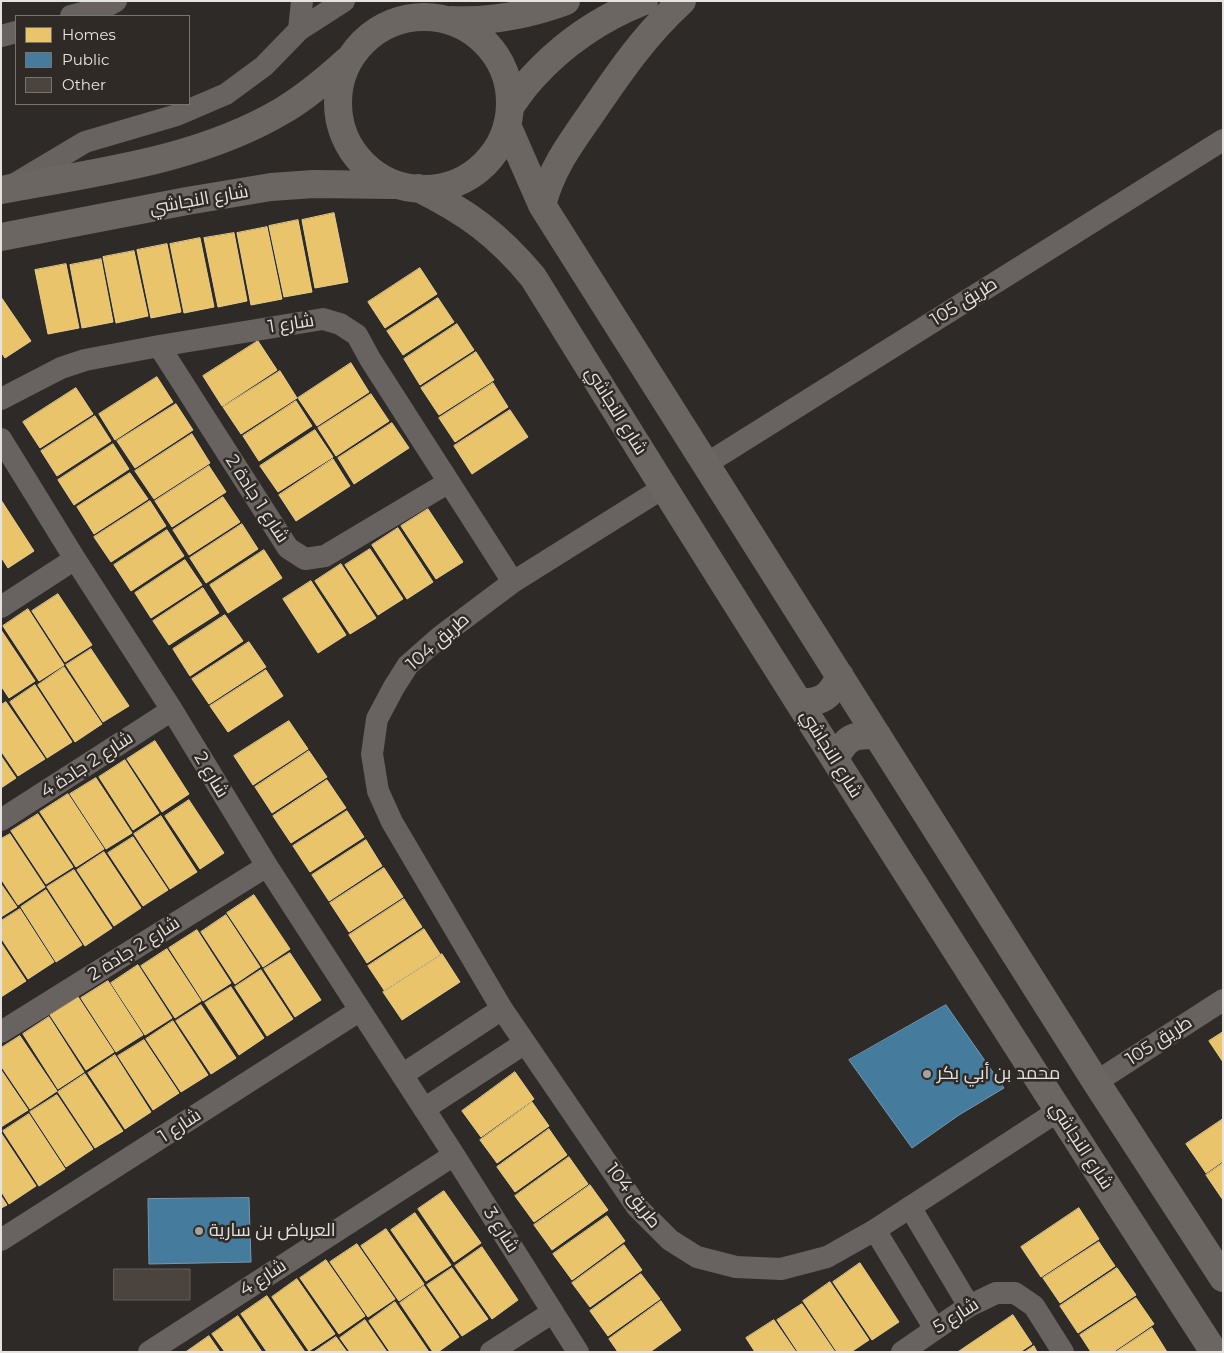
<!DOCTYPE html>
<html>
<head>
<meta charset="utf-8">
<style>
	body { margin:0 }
	#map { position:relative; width:1224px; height:1353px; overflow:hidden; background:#2d2a27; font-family:Montserrat,sans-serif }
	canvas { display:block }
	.frame { position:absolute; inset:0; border:2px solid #e5e2df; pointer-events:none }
	.legend { position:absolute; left:15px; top:15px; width:175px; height:90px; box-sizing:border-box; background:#2f2a25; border:1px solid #78746f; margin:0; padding:6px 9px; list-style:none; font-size:15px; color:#e5e2df }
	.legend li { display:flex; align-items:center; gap:10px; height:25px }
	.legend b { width:25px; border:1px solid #78746f }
</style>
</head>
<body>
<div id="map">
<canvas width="1224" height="1353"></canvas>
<div class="frame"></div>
<ul class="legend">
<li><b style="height:14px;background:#e9c46a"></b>Homes</li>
<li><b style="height:14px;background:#457b9d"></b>Public</li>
<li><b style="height:14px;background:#4a433e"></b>Other</li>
</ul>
</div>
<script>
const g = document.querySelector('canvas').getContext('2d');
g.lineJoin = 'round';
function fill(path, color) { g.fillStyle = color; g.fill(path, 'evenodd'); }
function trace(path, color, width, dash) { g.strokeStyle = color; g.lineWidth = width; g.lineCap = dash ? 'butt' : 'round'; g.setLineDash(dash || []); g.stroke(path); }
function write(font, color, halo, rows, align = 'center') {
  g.font = font + ' Montserrat,Cairo,sans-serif'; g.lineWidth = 5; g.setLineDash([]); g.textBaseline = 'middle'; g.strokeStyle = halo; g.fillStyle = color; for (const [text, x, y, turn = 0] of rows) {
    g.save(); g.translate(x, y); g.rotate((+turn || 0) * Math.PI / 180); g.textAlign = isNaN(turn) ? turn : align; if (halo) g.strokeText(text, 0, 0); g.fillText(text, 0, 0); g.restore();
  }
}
const homes = new Path2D(`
	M334 213 348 282 315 288 302 220Z
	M298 220 312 292 284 297 269 226Z
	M267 227 282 299 251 305 237 233Z
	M234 233 247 301 218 307 204 238Z
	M200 238 214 307 184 313 170 244Z
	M167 244 181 312 151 318 137 250Z
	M134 251 148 316 116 323 103 257Z
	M101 259 113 322 82 328 70 265Z
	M66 264 79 328 48 334 35 270Z
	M420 268 437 294 385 328 368 302Z
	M1 297 31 341 5 358 1 352Z
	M438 298 454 322 403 355 387 331Z
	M457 324 474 350 420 385 404 359Z
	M258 341 277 370 222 406 203 376Z
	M476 352 494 380 439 415 421 388Z
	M351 363 369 392 317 426 298 398Z
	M280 371 297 398 241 434 223 407Z
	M157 377 173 402 115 440 99 414Z
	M493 383 508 407 455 442 439 418Z
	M76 388 93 414 40 448 23 422Z
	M371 394 389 421 336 456 318 428Z
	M296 401 312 426 259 461 243 436Z
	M176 404 193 430 135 468 117 441Z
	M510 410 528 437 472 474 454 446Z
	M95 416 111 441 57 476 41 451Z
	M392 423 409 448 354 484 338 458Z
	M315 430 333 457 278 492 260 466Z
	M192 434 210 463 154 499 135 471Z
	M113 444 129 469 74 505 58 480Z
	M333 459 350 486 296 521 279 495Z
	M209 466 226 492 172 527 155 501Z
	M130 473 148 499 94 534 77 507Z
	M223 497 240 522 189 555 173 530Z
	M1 500 34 551 8 568 1 557Z
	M150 501 166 526 111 562 94 537Z
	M428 509 463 562 436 579 401 526Z
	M242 524 258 549 206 583 190 558Z
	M398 528 433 582 407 599 372 545Z
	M167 530 184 556 131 591 114 565Z
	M370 549 403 599 378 615 345 565Z
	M264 550 282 578 228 613 210 585Z
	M185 560 202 585 151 618 135 593Z
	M341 564 376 618 350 634 315 581Z
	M311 581 346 635 318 653 283 599Z
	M203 588 219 613 169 645 153 621Z
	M58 594 92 645 65 662 32 611Z
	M28 609 64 665 39 681 3 626Z
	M225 615 243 641 190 676 173 649Z
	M1 630 35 681 9 698 1 686Z
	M249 642 266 667 209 704 192 679Z
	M91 649 129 706 103 722 66 665Z
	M64 667 102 724 75 742 38 685Z
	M266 670 283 696 228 732 210 706Z
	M35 685 72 742 47 758 10 702Z
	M6 702 45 759 18 776 1 751V705Z
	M289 721 308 749 253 785 234 756Z
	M155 741 189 794 162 812 127 759Z
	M309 751 327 777 272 813 255 787Z
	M1 756 16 778 1 788Z
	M125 760 159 813 133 830 99 777Z
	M96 778 132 833 106 849 70 794Z
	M327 780 346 808 291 843 273 816Z
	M68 794 104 849 76 867 40 812Z
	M189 800 224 853 200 869 165 816Z
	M347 811 364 837 310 872 293 846Z
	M38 814 73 867 46 884 11 831Z
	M161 816 197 872 170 889 134 834Z
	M10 834 45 887 18 905 1 879V839Z
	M133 837 168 890 143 906 108 853Z
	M366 840 382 866 329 901 312 875Z
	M104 852 141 908 114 926 77 870Z
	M384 868 403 897 349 932 330 903Z
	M74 870 112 928 85 946 47 887Z
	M1 884 17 907 1 917Z
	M46 890 82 945 56 962 21 907Z
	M254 895 290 949 263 967 227 913Z
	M404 899 422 927 367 963 349 935Z
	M20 909 54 962 28 979 1 938V921Z
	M226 915 260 967 235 984 201 932Z
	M424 929 440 954 384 990 368 966Z
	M197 930 231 983 203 1001 169 948Z
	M1 943 26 981 1 997Z
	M167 949 201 1001 175 1018 141 966Z
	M290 953 321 1000 295 1017 264 969Z
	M442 954 460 982 402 1020 383 992Z
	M138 965 172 1018 145 1035 111 983Z
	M261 970 293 1019 267 1036 235 987Z
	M108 981 143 1035 116 1052 81 998Z
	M231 987 264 1038 239 1055 205 1003Z
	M78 997 114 1052 86 1070 50 1015Z
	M201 1005 236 1058 211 1074 176 1021Z
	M49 1017 84 1072 58 1089 23 1034Z
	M173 1021 208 1075 181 1092 146 1039Z
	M1223 1032V1062L1209 1041Z
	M20 1036 57 1091 30 1109 1 1066V1048Z
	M144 1040 179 1093 153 1110 118 1056Z
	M115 1055 151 1112 125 1129 88 1073Z
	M1 1070 28 1110 1 1127Z
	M515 1072 534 1099 481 1137 462 1111Z
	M85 1074 123 1131 95 1148 58 1092Z
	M57 1095 93 1149 66 1167 30 1112Z
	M532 1102 549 1126 497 1163 480 1140Z
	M29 1114 65 1169 39 1186 3 1131Z
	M1223 1119V1161L1206 1173 1186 1144Z
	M549 1129 567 1155 515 1192 497 1167Z
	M1 1133 36 1186 9 1204 1 1191Z
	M569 1157 588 1184 534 1222 515 1196Z
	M1223 1163V1200L1206 1175Z
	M590 1185 608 1210 552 1250 534 1225Z
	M444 1191 481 1243 454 1262 418 1209Z
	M1 1196 7 1205 1 1208Z
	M1079 1208 1099 1239 1041 1277 1021 1247Z
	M415 1213 451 1265 426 1281 391 1230Z
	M607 1216 625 1241 572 1280 553 1254Z
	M386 1229 424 1284 399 1301 361 1246Z
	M1099 1242 1115 1266 1060 1303 1043 1278Z
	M357 1244 395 1299 368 1317 330 1262Z
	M624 1245 642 1270 590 1307 572 1283Z
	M482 1247 518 1300 492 1319 455 1266Z
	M326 1260 365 1316 339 1334 300 1278Z
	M860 1263 899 1322 872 1340 833 1282Z
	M452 1268 488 1319 462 1336 427 1285Z
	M1117 1268 1136 1295 1078 1333 1060 1306Z
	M641 1274 660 1299 608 1336 590 1311Z
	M297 1279 335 1334 309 1351 272 1297Z
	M830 1282 869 1340 851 1352H837L803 1301Z
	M424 1286 459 1337 438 1352H433L400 1303Z
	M267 1296 305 1352H267L241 1314Z
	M1136 1298 1154 1324 1113 1352H1091L1080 1335Z
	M661 1301 681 1330 650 1352H618L609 1339Z
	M395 1302 429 1352H390L369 1321Z
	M802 1304 835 1352H798L777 1320Z
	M1013 1315 1032 1344 1020 1352H958Z
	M238 1316 262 1352H225L212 1334Z
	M365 1320 387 1352H350L340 1338Z
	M774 1320 796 1352H755L746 1338Z
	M1152 1328 1167 1352H1116Z
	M209 1336 220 1352H186Z
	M336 1337 347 1352H314Z
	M1034 1346 1037 1352H1025Z`);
fill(homes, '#e9c46a');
trace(homes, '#e8cd8d', 1);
const public = new Path2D(`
	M946 1005 1004 1088 959 1115 912 1148 849 1060Z
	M249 1198 251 1262 149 1264 148 1199Z`);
fill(public, '#457b9d');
trace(public, '#759ab1', 1);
const building = new Path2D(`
	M114 1269H190V1300H114Z`);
fill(building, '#4a433e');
trace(building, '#63605f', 1);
trace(new Path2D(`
	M71 16 105 7 116 1
	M299 30 302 1
	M1 36 16 32
	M13 185 85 142 177 115 226 94 264 66 299 30 344 1
	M159 346 288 548 305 559 325 556 449 482
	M1 399 61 368 85 360 159 346 323 319 340 324 357 335 370 359 513 582
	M1 439 75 559 172 710 267 866 454 1155 578 1352
	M706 464 1223 140
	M663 488 513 582 441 636 408 665 394 687 377 719 372 754 378 791 392 822 502 1009 637 1207 670 1240 697 1257 736 1267 781 1269 827 1257 875 1230 1058 1111
	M1 607 75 559
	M1 820 172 710
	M1 1032 267 866
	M402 1075 502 1009
	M1096 1082 1223 1000
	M424 1109 525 1043
	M910 1207 969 1306
	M875 1230 935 1329
	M1 1240 359 1011
	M149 1352 454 1155
	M491 1352 553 1312
	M902 1352 969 1306 996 1293H1015L1034 1306 1063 1352`), '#686261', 22);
trace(new Path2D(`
	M338 103a86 86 0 1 1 172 0a86 86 0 1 1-172 0Z
	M451 20C492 22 528 15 566 1
	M510 107C517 97 524 86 533 77 564 43 601 18 644 1
	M507 125 542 205 1096 1082 1223 1278
	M418 188C467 212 498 235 533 277 756 638 984 996 1214 1352
	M1 190C96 172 197 161 282 111 306 97 327 79 348 60
	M542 205C552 167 571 143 593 111 621 70 645 35 682 1
	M1 237 187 201 271 187 314 184 393 185
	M799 702C822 703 830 697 840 676
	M835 759C846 738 852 734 877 735`), '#6b6662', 28);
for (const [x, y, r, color] of [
	[927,1074,5,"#a5a29f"],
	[199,1231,5,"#a5a29f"]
]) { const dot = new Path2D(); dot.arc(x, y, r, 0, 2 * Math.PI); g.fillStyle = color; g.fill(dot); trace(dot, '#2f2a25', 2); }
write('18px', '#e5e2df', '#2f2a25', [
	["شارع النجاشي",199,200,-10],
	["طريق 105",964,302,-32],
	["شارع 1",291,324,-9],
	["شارع النجاشي",616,411,58],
	["شارع 1 جادة 2",257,499,57],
	["طريق 104",438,642,-41],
	["شارع النجاشي",831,754,58],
	["شارع 2 جادة 4",87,765,-33],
	["شارع 2",211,775,59],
	["شارع 2 جادة 2",134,949,-32],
	["طريق 105",1159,1041,-33],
	["شارع 1",180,1126,-33],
	["شارع النجاشي",1081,1146,57],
	["طريق 104",633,1196,52],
	["شارع 3",501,1230,58],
	["شارع 4",263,1278,-33],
	["شارع 5",956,1316,-32]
]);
write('18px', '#e5e2df', '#2f2a25', [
	["محمد بن أبي بكر",937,1074],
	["العرباض بن سارية",209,1231]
], 'left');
</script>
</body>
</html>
